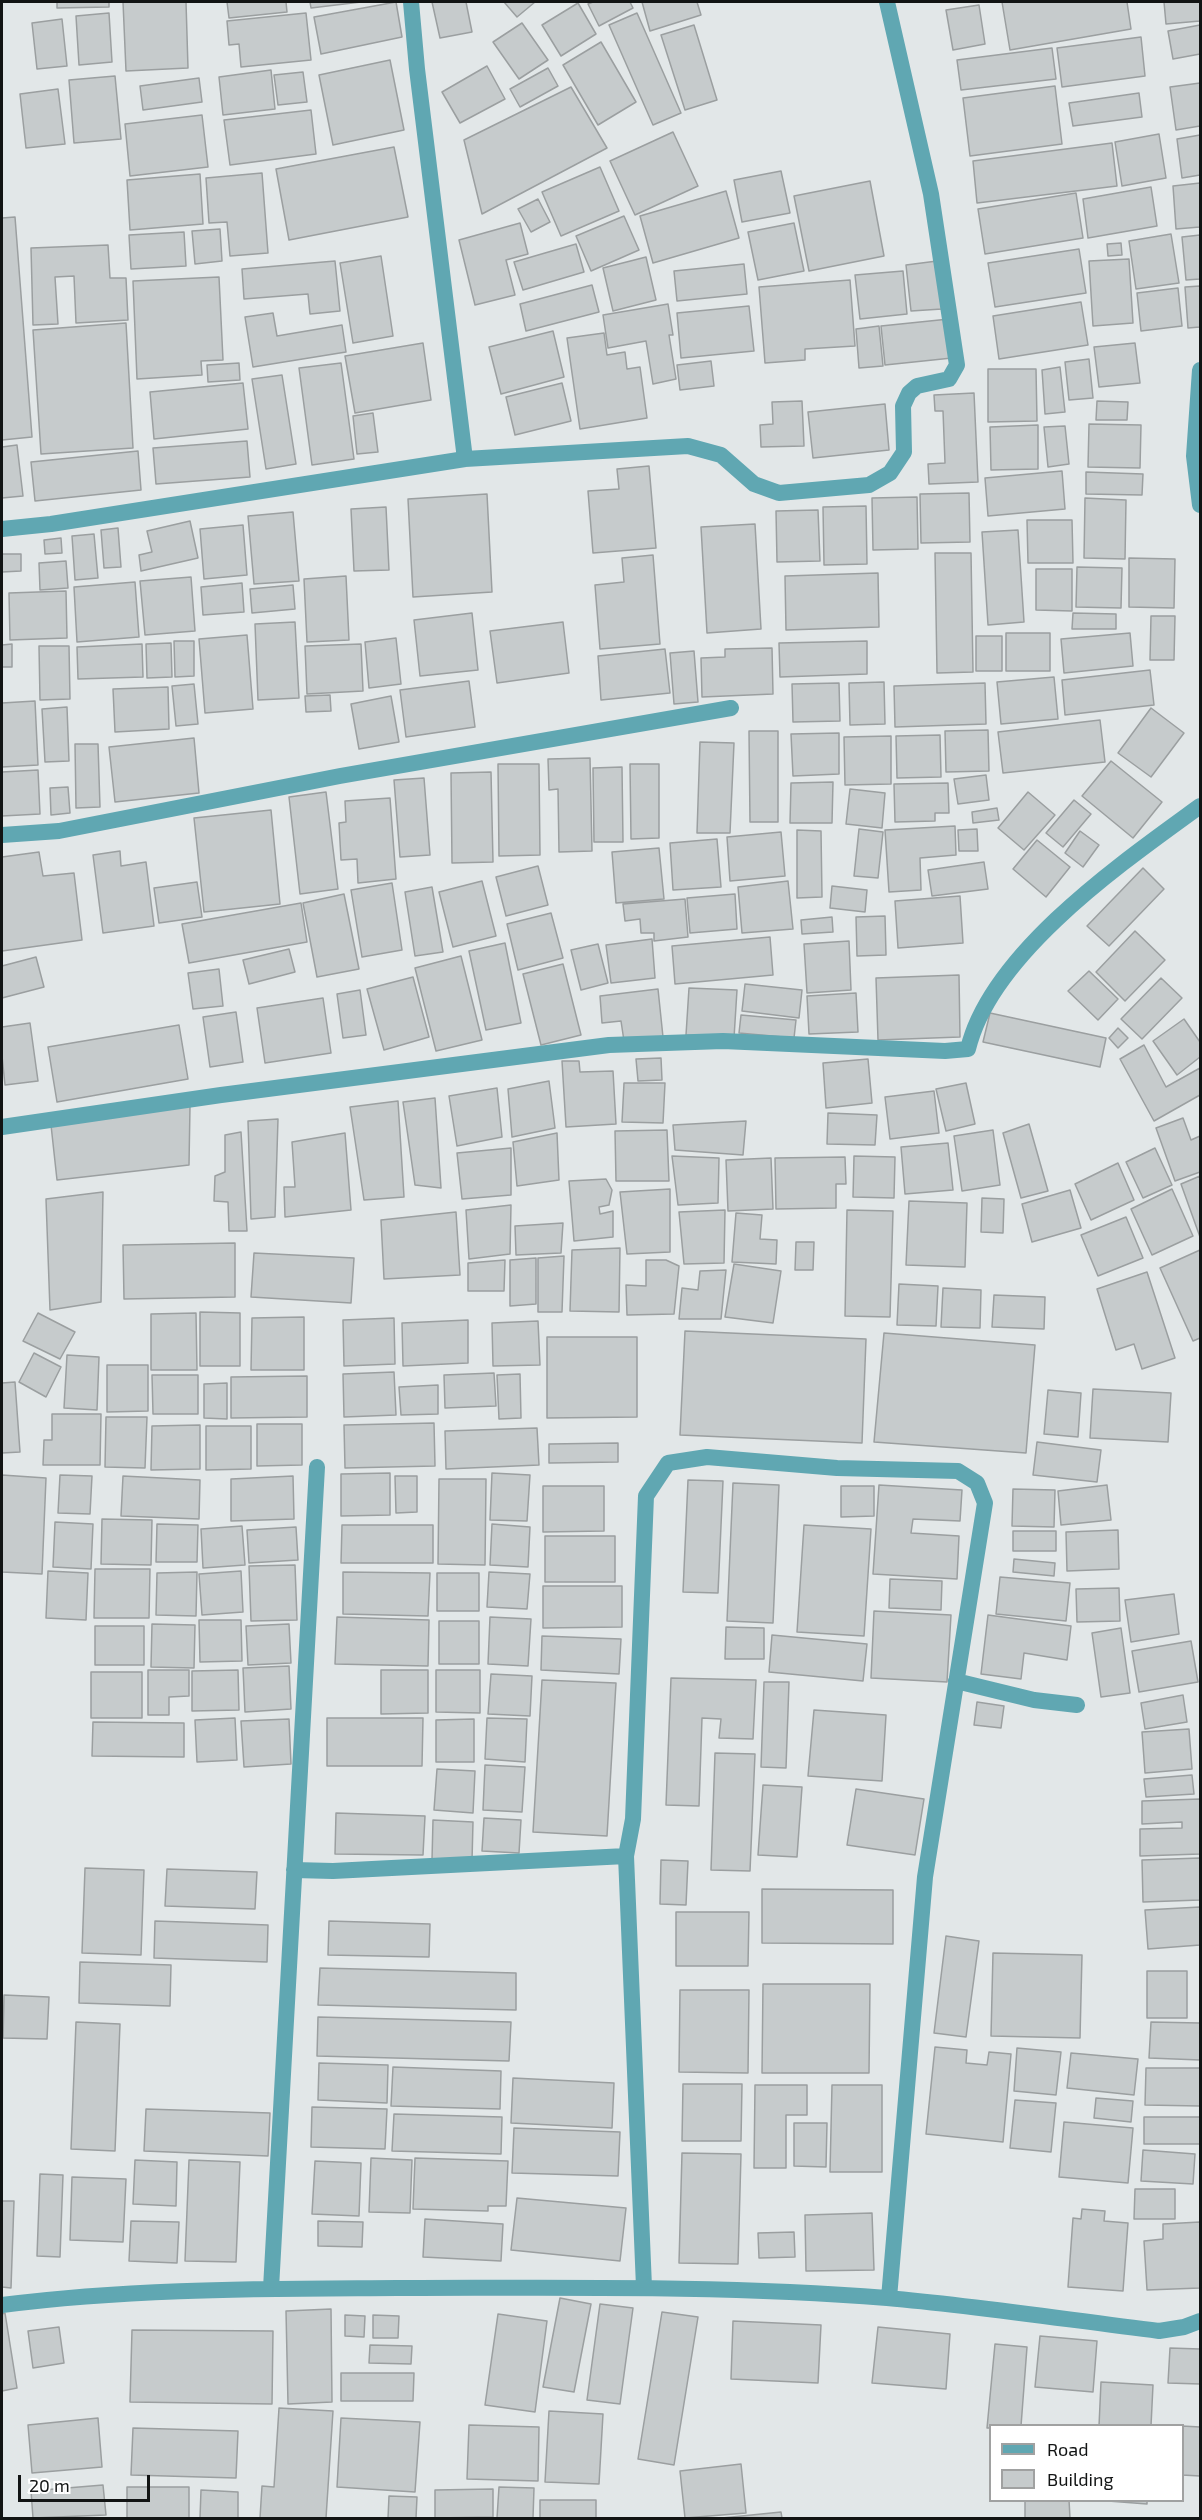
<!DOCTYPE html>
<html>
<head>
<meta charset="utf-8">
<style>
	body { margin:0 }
	#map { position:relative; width:1202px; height:2520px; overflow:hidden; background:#e2e7e8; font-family:"Exo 2",sans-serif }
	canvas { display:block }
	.frame { position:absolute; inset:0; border:3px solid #121414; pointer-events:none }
	.legend { position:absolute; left:989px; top:2424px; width:195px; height:78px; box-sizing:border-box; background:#fff; border:2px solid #a0a1a1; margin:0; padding:8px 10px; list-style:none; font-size:18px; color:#121414 }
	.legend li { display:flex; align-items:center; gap:12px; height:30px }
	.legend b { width:30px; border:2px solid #a0a1a1 }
	.scale { position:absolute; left:18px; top:2475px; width:132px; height:27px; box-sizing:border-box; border:3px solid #121414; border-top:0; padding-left:8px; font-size:18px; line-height:21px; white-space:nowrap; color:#121414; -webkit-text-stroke:4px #fff; paint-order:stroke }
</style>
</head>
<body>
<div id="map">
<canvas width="1202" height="2520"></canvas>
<div class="frame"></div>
<ul class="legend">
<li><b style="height:8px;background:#60a7b2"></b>Road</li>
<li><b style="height:16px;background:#c6cbcc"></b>Building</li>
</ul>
<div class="scale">20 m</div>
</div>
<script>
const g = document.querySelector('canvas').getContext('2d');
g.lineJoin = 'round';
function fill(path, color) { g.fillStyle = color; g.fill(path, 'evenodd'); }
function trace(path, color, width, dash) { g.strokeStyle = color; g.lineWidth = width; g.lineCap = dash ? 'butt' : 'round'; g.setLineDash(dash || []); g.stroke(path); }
const building = new Path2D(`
	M57 2H109V7L57 8Z
	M123 2H186L188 68 126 71Z
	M227 2H286L287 12 229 18Z
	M310 2H361L311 8Z
	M396 2 402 37 321 54 314 17Z
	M432 2H466L472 32 440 38Z
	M504 2H535L517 17Z
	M593 2H630L633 8 599 26 588 4Z
	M642 2H697L701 15 650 31Z
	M1002 2H1127L1131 29 1010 50Z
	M1164 2H1200V21L1166 24Z
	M578 3 596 34 561 56 542 25Z
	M979 5 985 44 953 50 946 10Z
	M109 13 112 62 79 65 76 16Z
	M306 13 311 60 241 67 239 44 229 45 227 21Z
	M637 13 681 113 653 125 609 25Z
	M62 19 67 66 37 69 32 23Z
	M522 23 548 60 519 79 493 42Z
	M694 25 717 100 685 110 661 35Z
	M1200 25V54L1173 59 1168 31Z
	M1141 37 1145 76 1062 87 1057 48Z
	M601 42 636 102 598 125 563 65Z
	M1052 48 1056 79 961 90 957 60Z
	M390 60 404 130 333 145 319 75Z
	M487 66 505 99 460 123 442 92Z
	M548 68 558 86 520 107 510 89Z
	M271 70 275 109 223 115 219 77Z
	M303 72 307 102 278 105 274 75Z
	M115 76 121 139 74 143 69 80Z
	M199 78 202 102 143 110 140 86Z
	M1200 83V126L1176 130 1170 87Z
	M1055 86 1062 144 970 156 963 98Z
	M571 87 607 148 482 214 464 140Z
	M58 89 65 144 26 148 20 94Z
	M1139 93 1142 117 1073 126 1069 103Z
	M311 110 316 154 230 165 224 120Z
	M202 115 208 167 130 176 125 124Z
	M673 132 698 186 635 215 610 161Z
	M1159 134 1166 178 1122 186 1115 142Z
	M1200 135V175L1182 178 1177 139Z
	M1112 143 1117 186 977 203 973 161Z
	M394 147 408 217 289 240 276 169Z
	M600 167 619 211 561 236 542 192Z
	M781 171 790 213 742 222 734 180Z
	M262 173 268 253 230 256 227 222 209 223 206 178Z
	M200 174 203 224 130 230 127 180Z
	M870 181 884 256 809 271 794 196Z
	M1200 183V227L1176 229 1173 186Z
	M1151 187 1157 226 1088 238 1083 199Z
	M726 191 739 238 653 263 640 216Z
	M1076 193 1083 238 985 254 978 209Z
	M538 199 550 222 531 232 518 209Z
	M624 216 639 250 591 271 576 236Z
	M15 217 32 437 2 440V218Z
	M520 223 528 254 506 260 515 295 475 305 459 240Z
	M794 223 804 271 758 280 748 232Z
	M220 229 222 261 195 264 192 231Z
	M184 232 186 266 131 269 129 235Z
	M1171 234 1179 283 1136 289 1129 241Z
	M1200 235V279L1186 280 1182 237Z
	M1121 243 1122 255 1108 256 1107 244Z
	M576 244 584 272 523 290 514 262Z
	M108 245 110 278H126L128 320 76 323 74 276 55 277 58 324 33 325 31 248Z
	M1079 249 1086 293 995 307 988 263Z
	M381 256 393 336 353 343 340 263Z
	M646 257 656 300 613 311 603 268Z
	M1129 259 1133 323 1093 326 1089 261Z
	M335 261 340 311 310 314 308 294 244 299 242 269Z
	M937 261 942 309 911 311 906 265Z
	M744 264 747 294 677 301 674 271Z
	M903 271 907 314 860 319 855 275Z
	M219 277 223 360 201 361 202 375 137 379 133 281Z
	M850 280 855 346 805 349V360L765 363 759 287Z
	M592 285 599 312 526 331 520 304Z
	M1200 286V327L1188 328 1185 287Z
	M1178 288 1182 326 1141 331 1137 293Z
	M1081 302 1088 345 999 359 993 316Z
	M668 304 673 335H669L676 379 653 384 646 341 608 348 603 315Z
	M749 306 754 351 681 358 677 313Z
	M273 313 277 336 342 325 346 352 253 367 245 317Z
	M949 319 952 358 885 365 881 326Z
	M126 323 133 448 41 454 33 330Z
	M879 326 883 366 859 368 856 329Z
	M553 331 564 377 501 394 489 347Z
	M604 333 607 355 625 352 627 369 640 367 647 418 580 429 567 338Z
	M423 343 431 400 355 413 345 356Z
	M1135 343 1140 383 1099 387 1094 347Z
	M1089 359 1093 398 1069 400 1065 362Z
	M711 361 714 386 680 390 677 365Z
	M239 363 240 380 208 382 207 365Z
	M341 363 354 459 312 465 299 368Z
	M1060 367 1065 412 1045 414 1042 370Z
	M988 369H1036L1037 421 988 422Z
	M282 375 296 464 266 469 252 379Z
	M243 383 248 429 154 439 150 392Z
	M562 383 571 421 515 435 506 397Z
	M974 393 978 482 929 484 928 464 945 463 943 411H935L934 395Z
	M802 401 804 446 761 447 760 425 773 424 772 402Z
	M1097 401 1128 402 1127 420H1096Z
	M885 404 889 450 813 458 808 412Z
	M373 413 378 452 357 454 353 416Z
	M1089 424 1141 425 1140 468 1088 467Z
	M1038 425V469L991 470 990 427Z
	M1065 426 1069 464 1048 467 1044 427Z
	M247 441 250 477 156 484 153 448Z
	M17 445 23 496 2 498V447Z
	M138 451 141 490 35 501 31 462Z
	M649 466 656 548 593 553 588 491 619 489 617 469Z
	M1062 471 1065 509 988 516 985 478Z
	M1086 472 1143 474 1142 495 1086 494Z
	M969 493 970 542 921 543 920 494Z
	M487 494 492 592 413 597 408 499Z
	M917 497 918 549 873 550 872 498Z
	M1085 498 1126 500 1125 559 1084 558Z
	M866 506 867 564 824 565 823 507Z
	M386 507 389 570 354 571 351 509Z
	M818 510 820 561 777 562 776 511Z
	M293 512 299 581 254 584 248 516Z
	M1027 520H1072L1073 563H1028Z
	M190 521 198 558 141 571 139 555 152 552 147 531Z
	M755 524 761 629 707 633 701 527Z
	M243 525 247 575 204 579 200 529Z
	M118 528 121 567 104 568 101 530Z
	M1018 530 1024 622 988 625 982 532Z
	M94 534 98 578 75 580 72 536Z
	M61 538 62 553 45 554 44 540Z
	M935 553H971L973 672 937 673Z
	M2 554H21V571L2 572Z
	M653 555 660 644 600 649 595 585 624 582 622 558Z
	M1129 558 1175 559 1174 608 1129 607Z
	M66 561 68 588 40 590 39 563Z
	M1077 567 1122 568 1121 608 1076 607Z
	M1036 569H1072V611L1036 610Z
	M878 573 879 627 786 630 785 576Z
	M346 576 349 640 307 642 304 579Z
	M191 577 195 631 145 635 140 581Z
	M135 582 139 637 77 642 74 587Z
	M242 583 244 612 203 615 201 587Z
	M293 585 295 609 252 613 250 589Z
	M66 591 67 638 10 640 9 593Z
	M472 613 478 670 420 676 414 620Z
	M1073 613 1116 614V629H1072Z
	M1151 616H1175L1174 660H1150Z
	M295 622 299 698 258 700 255 624Z
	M563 622 569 673 497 683 490 631Z
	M1006 633H1050V671H1006Z
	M1130 633 1133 666 1064 673 1061 639Z
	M247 635 253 709 205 713 199 639Z
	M976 636H1002V671H976Z
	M396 638 401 684 369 688 365 642Z
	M174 641H194V676L175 677Z
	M867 641V674L780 677 779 643Z
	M171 643 172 677 147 678 146 644Z
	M12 644V667H2V645Z
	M142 644 143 677 78 679 77 647Z
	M361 644 363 691 307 694 305 646Z
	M39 646H69L70 699 40 700Z
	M772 648 773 694 702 697 701 658 725 657V649Z
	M665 649 670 693 601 700 598 656Z
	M694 651 698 702 674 704 670 653Z
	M1150 670 1154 705 1065 715 1062 680Z
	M1054 677 1058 719 1001 724 997 682Z
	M469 681 475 727 406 737 400 690Z
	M884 682 885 724 850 725 849 683Z
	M839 683 840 721 793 722 792 684Z
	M985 683 986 724 895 727 894 686Z
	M194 684 198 724 176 726 172 686Z
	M168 687 169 729 115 732 113 689Z
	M330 695 331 711 306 712 305 696Z
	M391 696 399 742 359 749 351 704Z
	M35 701 38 765 2 767V703Z
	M67 707 69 761 45 762 42 709Z
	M1151 708 1184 733 1151 777 1118 753Z
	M1100 720 1105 762 1003 773 998 732Z
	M988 730 989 771 946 772 945 731Z
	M749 731H778V822H750Z
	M839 733V774L793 776 791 734Z
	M940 735 941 777 897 778 896 736Z
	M891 736V784L845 785 844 737Z
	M194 738 199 793 115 802 109 747Z
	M700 742 734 743 730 833H697Z
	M75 744H98L100 807 76 808Z
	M590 758 592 851 559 852 558 789 549 790 548 759Z
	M1111 761 1162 802 1133 838 1082 796Z
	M498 764H539L540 855 499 856Z
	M630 764H659V838L631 839Z
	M622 767 623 842H594L593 768Z
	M38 770 40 814 2 816V772Z
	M491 772 493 862 452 863 451 773Z
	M986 775 989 800 958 804 954 779Z
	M424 778 430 855 400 857 394 780Z
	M833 782 832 823H790L791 783Z
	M948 783 949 813H935V821L895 822 894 784Z
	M68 787 70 813 51 815 50 788Z
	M850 789 885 793 882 828 846 824Z
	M326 792 338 889 300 894 289 797Z
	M1028 792 1055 815 1024 850 998 828Z
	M390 798 396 879 358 883 357 859 341 860 339 823 346 822 345 801Z
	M1074 800 1091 814 1063 847 1046 833Z
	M997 808 999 820 973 823 972 812Z
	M271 810 280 904 204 912 194 818Z
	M955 826 956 855 920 858 921 890 889 892 885 830Z
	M859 829 883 832 878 878 854 876Z
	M977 829 978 851H959L958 830Z
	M797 830 821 831 822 897 797 898Z
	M1080 831 1099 845 1083 867 1065 853Z
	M781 832 785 876 730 881 727 837Z
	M717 839 721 887 673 890 670 843Z
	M1037 840 1070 867 1046 897 1013 869Z
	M659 848 664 899 616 903 612 852Z
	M120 851 121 866 146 862 154 926 103 933 93 855Z
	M39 852 43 876 74 873 82 940 2 951V857Z
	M984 862 988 889 932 896 928 870Z
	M538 866 548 905 506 916 496 877Z
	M1143 868 1164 889 1109 946 1087 926Z
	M482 881 496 936 453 947 439 892Z
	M788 881 793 929 742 933 738 887Z
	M197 882 202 917 159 923 154 888Z
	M392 883 402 950 362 957 351 890Z
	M832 886 867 890 865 912 830 908Z
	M432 887 443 952 415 956 405 892Z
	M344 894 359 969 317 977 303 903Z
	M735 894 737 929 690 933 687 898Z
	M960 896 963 943 898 948 895 901Z
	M685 899 688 937 654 941V933H641L640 919 625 921 623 904Z
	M301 903 307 942 189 963 182 924Z
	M551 913 563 958 518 970 507 924Z
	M885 916 886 955 857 956 856 917Z
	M832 917 833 932 802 934 801 920Z
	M1135 931 1165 960 1125 1001 1096 972Z
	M770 937 773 975 675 984 672 946Z
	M652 939 655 978 611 983 606 945Z
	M849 941 851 990 807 993 804 944Z
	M505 943 521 1023 486 1030 469 951Z
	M598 944 608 983 581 990 571 950Z
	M289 949 295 972 249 984 243 960Z
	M461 956 482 1040 436 1051 415 968Z
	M36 957 44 987 2 998V966Z
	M563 964 581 1035 541 1045 523 974Z
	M219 969 223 1006 193 1009 188 973Z
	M1089 971 1118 999 1098 1020 1068 991Z
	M959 975 960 1037 878 1040 876 978Z
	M413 977 429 1037 384 1050 367 989Z
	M1161 978 1182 998 1142 1039 1121 1019Z
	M745 984 802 990 799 1018 742 1011Z
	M689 988 737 990 734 1038 686 1035Z
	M658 989 663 1037 624 1041 621 1021 602 1023 600 996Z
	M360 990 366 1035 343 1038 337 994Z
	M856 993 858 1032 809 1034 807 996Z
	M323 998 331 1053 265 1063 257 1008Z
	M236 1012 243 1062 210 1067 203 1017Z
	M990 1013 1106 1038 1100 1067 983 1042Z
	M741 1015 796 1020 794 1038 739 1033Z
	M1184 1019 1200 1042V1057L1177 1075 1153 1041Z
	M30 1023 38 1081 5 1085 2 1056V1027Z
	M179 1025 188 1079 57 1102 48 1047Z
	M1118 1028 1128 1038 1118 1048 1109 1038Z
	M1144 1045 1166 1087 1200 1068V1095L1154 1121 1120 1059Z
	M661 1058 662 1080 638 1081 636 1059Z
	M868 1059 872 1103 826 1108 823 1063Z
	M562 1061H579L580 1072 613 1071 616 1124 566 1127Z
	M549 1081 555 1128 512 1137 508 1089Z
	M624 1083H665L663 1123 622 1122Z
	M966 1083 975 1124 946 1131 936 1089Z
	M497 1088 502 1137 457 1146 449 1096Z
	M934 1091 939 1133 890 1139 885 1097Z
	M435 1098 441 1188 415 1185 403 1102Z
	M398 1101 404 1197 364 1200 350 1107Z
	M190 1106 189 1165 57 1180 51 1125Z
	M828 1113 877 1115 875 1145 827 1144Z
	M1183 1118 1191 1140 1200 1136V1172L1175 1181 1156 1128Z
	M278 1119 275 1217 251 1219 248 1121Z
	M746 1121 743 1155 675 1150 673 1125Z
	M1029 1124 1048 1191 1021 1198 1003 1133Z
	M667 1130 669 1181H616L615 1131Z
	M993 1130 1000 1185 962 1191 954 1136Z
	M241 1132 247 1231H229L228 1202 214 1201 215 1176 225 1172V1135Z
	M345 1133 351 1210 285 1217 284 1187H295L292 1142Z
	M557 1133 559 1180 517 1186 513 1142Z
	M948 1143 953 1190 905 1194 901 1147Z
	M511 1148V1195L462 1199 457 1153Z
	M1155 1148 1172 1185 1143 1198 1126 1162Z
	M672 1156 719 1158 718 1203 678 1205Z
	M854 1156 895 1157 894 1198 853 1197Z
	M845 1157 846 1184H836V1208L776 1209 775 1158Z
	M771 1158 773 1209 728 1211 726 1160Z
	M1118 1163 1134 1200 1091 1220 1075 1184Z
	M1200 1176V1237L1181 1184Z
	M606 1179 612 1190 609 1205 599 1207 600 1214 613 1211V1237L574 1241 569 1181Z
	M670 1189V1252L627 1254 620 1192Z
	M1172 1189 1193 1236 1152 1255 1131 1209Z
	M1070 1190 1081 1228 1032 1242 1022 1204Z
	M103 1192 101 1302 50 1310 46 1199Z
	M982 1198 1004 1199 1003 1233 981 1232Z
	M909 1201 967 1203 965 1267 906 1265Z
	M511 1205 510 1254 469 1259 466 1210Z
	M725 1210 724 1263 684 1264 679 1212Z
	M847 1210 893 1211 890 1317 845 1316Z
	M456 1212 460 1275 384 1279 381 1220Z
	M736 1213 762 1215 760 1239 777 1240 776 1264 732 1262Z
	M1126 1217 1143 1258 1098 1276 1081 1235Z
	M563 1223 561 1253 516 1255 515 1226Z
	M796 1242H814L813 1270H795Z
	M235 1243V1297L124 1299 123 1245Z
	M620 1248 619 1312 570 1311 572 1250Z
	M1200 1250V1338L1193 1341 1160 1268Z
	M254 1253 354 1258 351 1303 251 1297Z
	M564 1256 562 1312H538V1258Z
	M536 1258V1304L510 1306V1260Z
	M505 1260 504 1291H468V1263Z
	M646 1260H666L679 1266 674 1314 627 1315 626 1285 646 1286Z
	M734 1264 781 1271 773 1323 725 1317Z
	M726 1270 721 1319H679L682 1288 698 1290 700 1271Z
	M1147 1272 1175 1358 1142 1369 1134 1344 1116 1350 1097 1289Z
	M899 1284 938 1286 936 1326 897 1325Z
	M943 1288 981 1290 980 1328 941 1327Z
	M994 1295 1045 1297 1044 1329 992 1327Z
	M200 1312 240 1313V1366H200Z
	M38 1313 75 1332 60 1359 23 1341Z
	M196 1313 197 1370H151V1314Z
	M304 1317V1370H251L252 1318Z
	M394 1318 395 1364 344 1366 343 1320Z
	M468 1320V1363L403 1366 402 1323Z
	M538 1321 540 1365 493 1366 492 1323Z
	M685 1331 866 1339 862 1443 680 1435Z
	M884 1333 1035 1345 1026 1453 874 1442Z
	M547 1337H637V1417L547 1418Z
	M34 1353 61 1367 46 1397 19 1382Z
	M67 1355 99 1357 97 1410 64 1408Z
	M107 1365H148V1411L107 1412Z
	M394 1372 396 1415 344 1417 343 1374Z
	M494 1373 496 1406 445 1408 444 1375Z
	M520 1374 521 1418 499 1419 497 1375Z
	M152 1375H198V1414H153Z
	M307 1376V1417L231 1418V1377Z
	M15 1382 20 1452 2 1453V1383Z
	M227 1383V1419L204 1418V1384Z
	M438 1385V1414L401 1415 399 1387Z
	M1093 1389 1171 1393 1168 1442 1090 1438Z
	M1048 1390 1081 1393 1078 1437 1044 1434Z
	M52 1414H101L100 1465H43L44 1440H52Z
	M106 1417H147L145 1468 105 1467Z
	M434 1423 435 1466 345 1468 344 1425Z
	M257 1424H302V1465L257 1466Z
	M200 1425V1469L151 1470 152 1426Z
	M206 1426H251V1469L206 1470Z
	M537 1428 539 1465 446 1469 445 1431Z
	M1037 1442 1101 1450 1097 1482 1033 1475Z
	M618 1443V1462L549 1463V1444Z
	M390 1473V1515L341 1516V1474Z
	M492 1473 530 1475 527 1521 490 1520Z
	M2 1475 46 1478 42 1574 2 1572Z
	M60 1475 92 1476 90 1514 58 1513Z
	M123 1476 200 1480 199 1519 121 1516Z
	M293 1476 294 1519 231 1521V1479Z
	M395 1476H417V1512L396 1513Z
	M439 1479H486L485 1565 438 1564Z
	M688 1480 723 1481 718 1593 683 1592Z
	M733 1483 779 1485 773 1623 727 1621Z
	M879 1485 962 1490 960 1521 913 1519 911 1533 959 1536 957 1579 873 1574Z
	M1107 1485 1111 1520 1061 1525 1058 1491Z
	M543 1486H604V1531L543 1532Z
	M841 1486H874V1516L841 1517Z
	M1013 1489 1055 1490 1054 1527 1012 1526Z
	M102 1519 152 1520 151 1565 101 1564Z
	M55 1522 93 1524 91 1569 53 1567Z
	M157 1524 198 1525 197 1562H156Z
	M492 1524 530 1527 528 1567 490 1565Z
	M342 1525H433V1563H341Z
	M804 1525 871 1529 864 1636 797 1632Z
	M242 1526 245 1565 203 1568 201 1529Z
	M296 1527 298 1560 249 1563 247 1530Z
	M1118 1530 1119 1569 1067 1571 1066 1532Z
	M1013 1531H1056V1551H1013Z
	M545 1536H615V1582H545Z
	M1014 1559 1055 1563 1054 1576 1013 1572Z
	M295 1565 297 1620 251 1621 249 1566Z
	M95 1569H150L149 1618H94Z
	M48 1571 88 1573 86 1620 46 1618Z
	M241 1571 243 1612 202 1615 199 1574Z
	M197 1572 196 1616 156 1615 157 1573Z
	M343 1572 430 1573 428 1616 343 1614Z
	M489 1572 530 1574 527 1609 487 1607Z
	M437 1573H479V1611H437Z
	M1000 1577 1070 1583 1066 1621 996 1614Z
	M890 1579 942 1581 941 1610 889 1608Z
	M543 1586H622V1627L543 1628Z
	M1119 1588 1120 1621 1077 1622 1076 1589Z
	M1174 1594 1179 1634 1131 1642 1125 1600Z
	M874 1611 951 1615 947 1682 871 1678Z
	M988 1615 1071 1626 1067 1660 1024 1653 1021 1679 981 1674Z
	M337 1617 429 1620 428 1666 335 1664Z
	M490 1617 531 1619 528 1666 488 1664Z
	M199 1620H241L242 1661 200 1662Z
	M439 1621H479V1664H439Z
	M152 1624 195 1625 194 1668 151 1667Z
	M289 1624 291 1663 248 1665 246 1626Z
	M95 1626H144V1665H95Z
	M726 1627 764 1628V1659H725Z
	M1121 1628 1130 1693 1101 1697 1092 1633Z
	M772 1635 867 1644 863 1681 769 1672Z
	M542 1636 621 1639 619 1674 541 1670Z
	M1191 1641 1198 1682 1139 1692 1132 1651Z
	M289 1666 291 1709 245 1712 243 1668Z
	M148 1670H189V1696L169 1697V1715H148Z
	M238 1670 239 1710 192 1711V1671Z
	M381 1670H428V1713L381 1714Z
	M436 1670H480V1713L436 1712Z
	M91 1672H142V1718H91Z
	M491 1674 532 1676 530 1716 488 1714Z
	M671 1678 756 1680 753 1739 719 1738 721 1719 702 1718 699 1806 666 1805Z
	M542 1680 616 1683 607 1836 533 1832Z
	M764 1682H789L786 1768 761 1767Z
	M1183 1695 1187 1722 1145 1729 1141 1703Z
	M977 1702 1004 1706 1001 1728 974 1725Z
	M814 1710 886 1715 882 1781 808 1776Z
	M235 1718 237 1760 197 1762 195 1720Z
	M327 1718H423L422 1766H327Z
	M487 1718 527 1719 525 1762 485 1759Z
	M289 1719 291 1764 244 1767 241 1721Z
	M474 1719V1762H436V1720Z
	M93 1722 184 1723V1757L92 1756Z
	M1189 1729 1192 1769 1145 1773 1142 1732Z
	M715 1753 755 1754 750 1871 711 1870Z
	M485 1765 525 1767 522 1812 483 1810Z
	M437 1769 475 1771 473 1813 434 1810Z
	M1192 1775 1194 1794 1146 1797 1144 1779Z
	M763 1785 802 1787 797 1857 758 1855Z
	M856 1789 924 1799 915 1855 847 1845Z
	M1200 1799V1854L1140 1856V1829L1182 1828V1822L1142 1824V1801Z
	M336 1813 425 1816 423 1855 335 1854Z
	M484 1818 521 1820 519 1853 482 1851Z
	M433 1820 473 1822 472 1861 432 1860Z
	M1200 1858V1900L1143 1902 1142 1860Z
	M661 1860 688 1861 686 1905 660 1904Z
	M85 1868 144 1870 141 1955 82 1953Z
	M167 1869 257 1872 255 1909 165 1906Z
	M762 1889 893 1890V1944L762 1943Z
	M1200 1907V1945L1148 1949 1145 1910Z
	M676 1912H749L748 1966H676Z
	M155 1921 268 1925 267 1962 154 1958Z
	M329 1921 430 1924 429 1957 328 1955Z
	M946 1936 979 1941 966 2037 934 2033Z
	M993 1953 1082 1955 1080 2038 991 2036Z
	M80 1962 171 1965 170 2006 79 2003Z
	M320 1968 516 1973V2010L318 2005Z
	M1147 1971H1187V2018H1147Z
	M763 1984H870L869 2073H762Z
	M680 1990H749L748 2073 679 2072Z
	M4 1995 49 1997 47 2039 3 2038Z
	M318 2017 511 2022 509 2061 317 2056Z
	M76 2022 120 2024 115 2151 71 2149Z
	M1151 2022 1200 2023V2060L1149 2058Z
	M935 2047 967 2050 966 2063 987 2065 989 2052 1011 2054 1003 2142 926 2134Z
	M1017 2048 1061 2052 1056 2095 1014 2091Z
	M1071 2053 1138 2059 1134 2095 1067 2088Z
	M319 2063 388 2065 387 2103 318 2100Z
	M393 2067 501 2071 500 2109 391 2106Z
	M1146 2068H1200V2106L1145 2105Z
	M513 2078 614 2083 612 2128 511 2123Z
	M683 2084H742L741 2141H682Z
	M755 2085H807V2115H786V2168H754Z
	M832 2085H882V2172H830Z
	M1096 2098 1133 2101 1131 2122 1094 2118Z
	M1015 2100 1056 2103 1051 2152 1010 2148Z
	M312 2107 387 2109 385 2149 311 2147Z
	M146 2109 270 2113 268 2156 144 2151Z
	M394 2114 502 2117 501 2154 392 2151Z
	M1144 2117H1200V2144H1144Z
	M1064 2122 1133 2128 1128 2183 1059 2177Z
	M794 2123H827L826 2167 794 2166Z
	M514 2128 620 2132 618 2176 512 2173Z
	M1143 2150 1195 2154 1193 2184 1141 2181Z
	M682 2153 741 2154 738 2264 679 2263Z
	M371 2158 412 2160 410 2213 369 2212Z
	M415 2158 508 2161 506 2206H488V2211L413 2209Z
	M135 2160 177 2162 176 2206 133 2204Z
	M189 2160 240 2162 236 2262 185 2261Z
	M315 2161 361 2163 359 2216 312 2214Z
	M40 2174 63 2175 60 2257 37 2256Z
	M72 2177 126 2179 123 2242 70 2240Z
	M1135 2189H1175V2219H1134Z
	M517 2198 626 2208 620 2261 511 2250Z
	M2 2201H14L11 2288 2 2287Z
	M1082 2209 1105 2211 1104 2221 1128 2223 1123 2291 1068 2287 1073 2218 1081 2219Z
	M872 2213 874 2270 806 2271 805 2215Z
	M425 2219 503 2224 501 2261 423 2257Z
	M131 2221 179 2222 177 2263 129 2261Z
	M318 2221 363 2222 362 2247 318 2246Z
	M1200 2222V2288L1147 2290 1144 2241 1163 2239V2224Z
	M794 2232 795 2257 759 2258 758 2233Z
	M560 2298 591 2304 574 2392 543 2387Z
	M600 2304 633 2308 620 2404 587 2400Z
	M331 2309 332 2402 288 2404 286 2311Z
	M662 2312 698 2317 674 2465 638 2459Z
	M5 2313 17 2388 2 2391V2314Z
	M498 2314 547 2321 535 2412 485 2405Z
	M345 2315 365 2316 364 2337 345 2336Z
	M373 2315 399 2316 398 2338H373Z
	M733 2321 821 2325 818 2383 731 2379Z
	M59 2327 64 2363 33 2368 28 2331Z
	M878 2327 950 2334 946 2389 872 2383Z
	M132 2330 273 2331 272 2404 130 2402Z
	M1040 2336 1097 2341 1093 2392 1035 2387Z
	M995 2344 1027 2347 1021 2426H990V2428H987Z
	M370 2345 412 2346 411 2364 369 2363Z
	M1170 2348 1200 2349V2384L1168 2383Z
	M341 2373H414L413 2401H341Z
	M1101 2382 1153 2385 1151 2426H1099Z
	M279 2408 333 2411 326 2518H260L262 2486 274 2487Z
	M549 2411 603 2414 599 2484 545 2482Z
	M98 2418 102 2467 32 2473 28 2425Z
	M341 2418 420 2422 415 2492 337 2487Z
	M469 2425 539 2427 538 2481 467 2479Z
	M1182 2426 1200 2427V2476L1182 2475Z
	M133 2428 238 2431 236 2478 131 2475Z
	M741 2464 746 2513 685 2518 680 2471Z
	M103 2485 106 2515 33 2518 31 2491Z
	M127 2487H189V2518H127Z
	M499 2487 534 2488 533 2518H497Z
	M493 2489V2517L435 2518V2490Z
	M201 2490 238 2492V2518H200Z
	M389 2496 417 2497 416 2518H388Z
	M540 2500H596V2518H540Z
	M1025 2500H1069L1070 2518H1025Z
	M1095 2500H1147V2504Z
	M781 2512 782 2518H722Z`);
fill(building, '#c6cbcc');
trace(building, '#9b9fa0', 1.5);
trace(new Path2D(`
	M411 2 417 69 465 459
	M1200 370 1194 456 1200 505
	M2 529 51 524 465 459 688 446 721 455 754 484 779 493 869 485 890 473 904 452 903 406 909 393 917 386 949 379 957 365 931 194 887 2
	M2 835 59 831 340 776 731 708
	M2 1127 221 1095 609 1045 723 1041 945 1051 968 1049C991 953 1123 862 1200 806
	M956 1681 1034 1700 1077 1705
	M294 1870 333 1871 626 1856
	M644 2287 626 1856 633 1819 646 1496 668 1463 707 1457 837 1468 958 1471 977 1483 985 1503 925 1877 889 2298
	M271 2288 317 1467
	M2 2305C133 2288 265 2289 397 2288 561 2288 724 2285 887 2298 978 2306 1069 2320 1159 2331L1184 2327 1200 2321`), '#60a7b2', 16);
</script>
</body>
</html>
